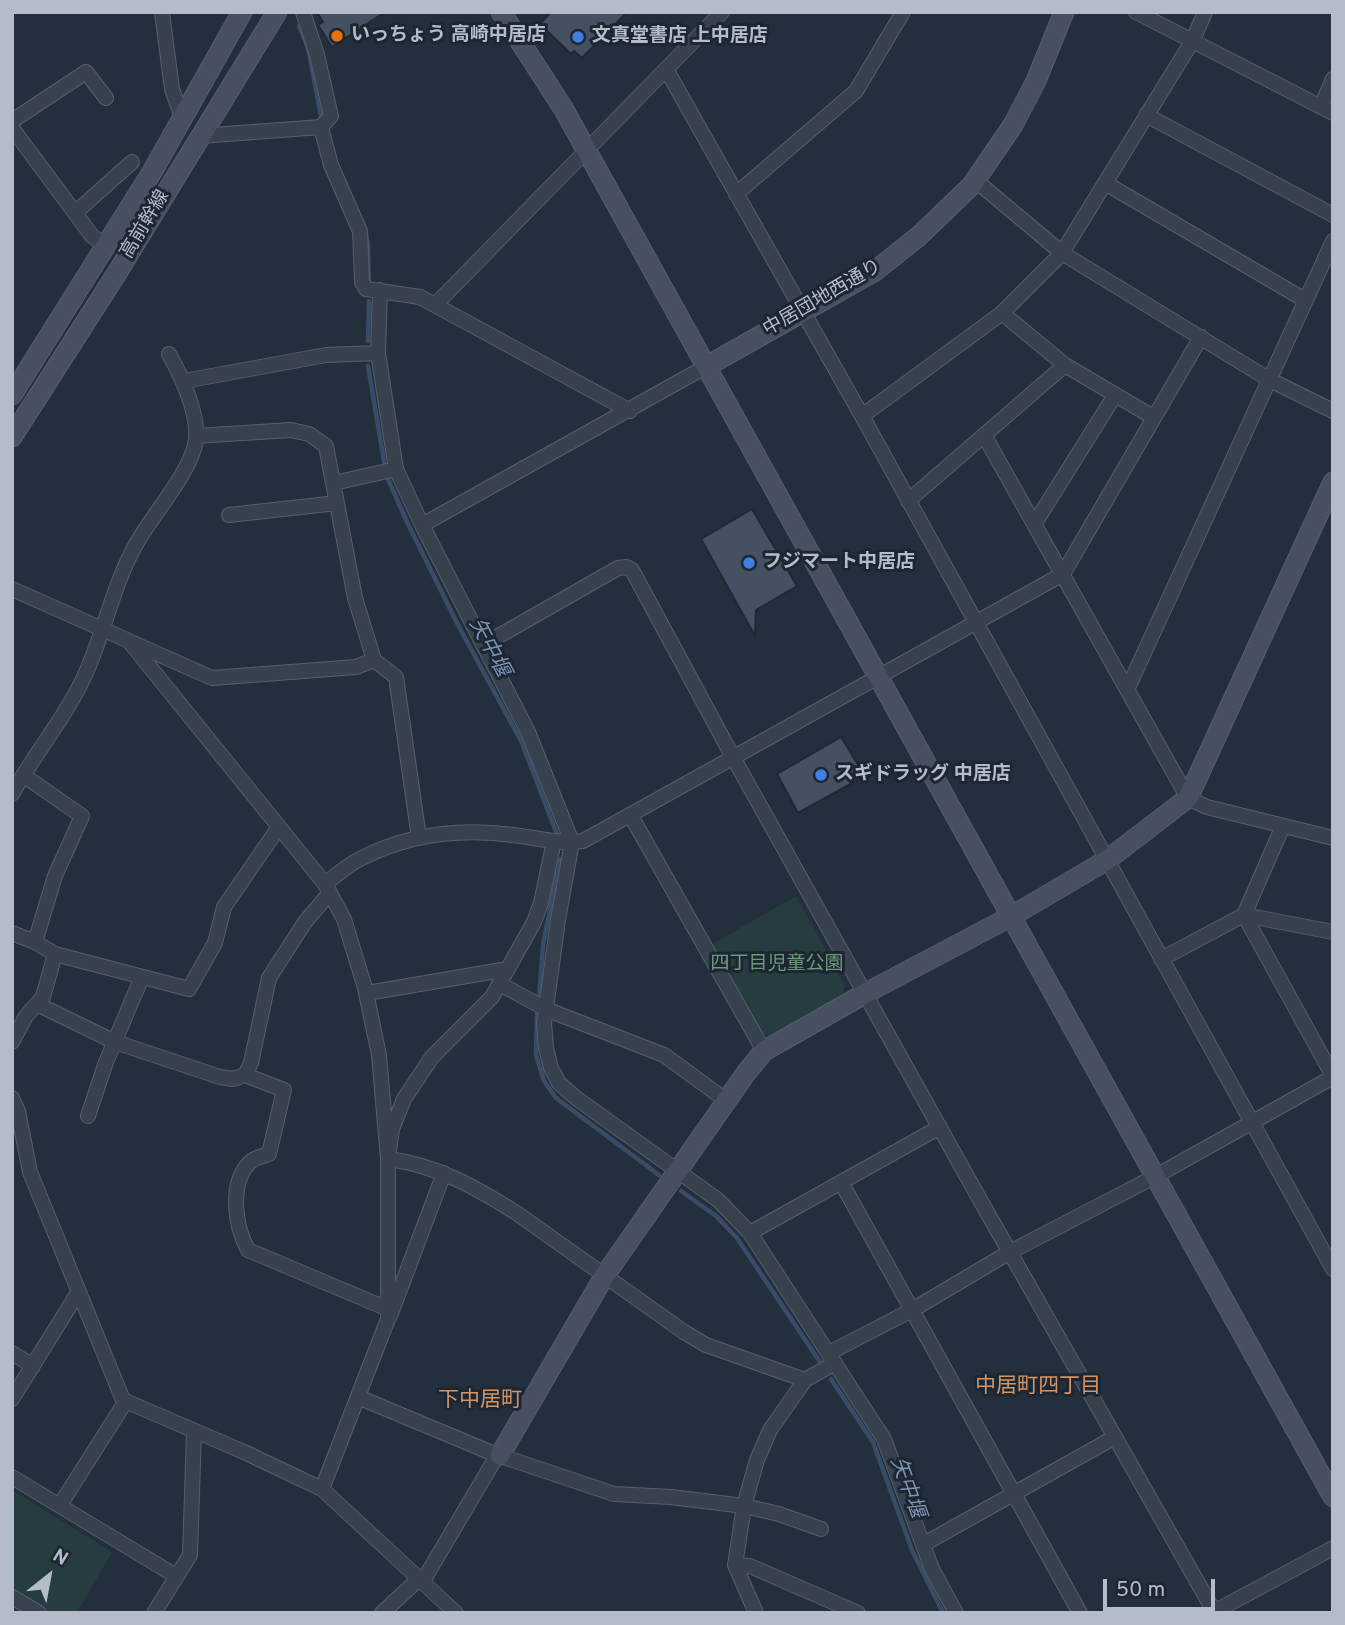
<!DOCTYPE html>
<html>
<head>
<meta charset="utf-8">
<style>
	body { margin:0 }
	#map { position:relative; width:1345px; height:1625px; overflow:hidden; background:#242f3e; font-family:Overpass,sans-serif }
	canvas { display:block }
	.frame { position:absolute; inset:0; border:14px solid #b4bcc9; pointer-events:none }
	.north { position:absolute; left:14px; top:1541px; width:70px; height:70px; -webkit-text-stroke:5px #1d2633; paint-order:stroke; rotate:31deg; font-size:19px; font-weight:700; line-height:28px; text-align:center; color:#b4bcc9 }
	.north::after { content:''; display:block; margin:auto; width:24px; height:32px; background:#b4bcc9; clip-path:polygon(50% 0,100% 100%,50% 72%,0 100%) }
	.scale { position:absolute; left:1103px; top:1579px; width:112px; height:32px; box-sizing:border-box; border:4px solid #b4bcc9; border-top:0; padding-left:9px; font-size:21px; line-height:24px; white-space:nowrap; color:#b4bcc9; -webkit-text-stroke:5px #1d2633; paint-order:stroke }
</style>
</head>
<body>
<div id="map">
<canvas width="1345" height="1625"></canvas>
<div class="frame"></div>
<div class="north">N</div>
<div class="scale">50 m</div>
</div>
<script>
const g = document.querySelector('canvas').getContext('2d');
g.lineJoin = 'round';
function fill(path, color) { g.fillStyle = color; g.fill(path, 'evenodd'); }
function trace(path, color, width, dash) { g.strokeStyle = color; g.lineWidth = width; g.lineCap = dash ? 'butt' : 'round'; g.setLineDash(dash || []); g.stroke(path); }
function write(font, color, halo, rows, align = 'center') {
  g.font = font + ' Overpass,"Noto Sans JP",sans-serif'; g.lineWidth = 6; g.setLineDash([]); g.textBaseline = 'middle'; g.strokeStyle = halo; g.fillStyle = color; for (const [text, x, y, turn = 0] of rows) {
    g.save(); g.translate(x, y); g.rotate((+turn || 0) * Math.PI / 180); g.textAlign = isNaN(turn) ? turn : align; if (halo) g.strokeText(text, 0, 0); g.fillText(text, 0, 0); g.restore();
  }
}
fill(new Path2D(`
	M796 896 845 985 842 997 769 1036 758 1032 709 946Z
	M12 1490 112 1552 77 1613H50L12 1590Z`), '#263c3f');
trace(new Path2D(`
	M299 26 308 48 321 116
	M366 235 368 245 369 283
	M368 341 369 301
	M368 366 385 467
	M388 479 407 522 458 625 521 741 557 834
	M539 1000 543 945 560 859
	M537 1013 536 1055 544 1081 556 1098 659 1175
	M681 1191 716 1216 737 1238 822 1365
	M831 1379 873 1442 912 1550 943 1613`), '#394c67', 4.5);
const building = new Path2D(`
	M317 12H385L332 47 318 25 323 22Z
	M551 12H627L582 58 574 51 571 54 540 24Z
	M752 509 797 586 756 610 755 636 701 539Z
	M841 737 865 776 798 813 777 774Z`);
fill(building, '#455162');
trace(building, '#1f2835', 2);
const street = new Path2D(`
	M162 12 172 89 182 117
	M1136 12 1333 113
	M666 69 862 416 1333 1269
	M1321 107 1333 79
	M1146 115 1333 215
	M12 121 86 72 106 98
	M321 127 331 165 360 231 362 282 366 289 420 297 630 411
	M12 128 75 213 132 162
	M200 136 321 127 331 116 317 55 303 12
	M975 180 1062 253 1270 380 1333 411
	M1105 183 1305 300
	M736 194 856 91 903 12
	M75 213 92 236 106 246
	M380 290 378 353 396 469 422 525 528 732 572 842 558 920 544 1023 546 1048 551 1068 559 1083 576 1098 718 1200 750 1233 884 1439 932 1569 956 1613
	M436 304 722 12
	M1002 313 1065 365 1153 417
	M184 381 326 355 378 353
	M862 416 1002 313 1062 253 1193 40 1205 12
	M984 435 1188 798 1207 807 1333 838
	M196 436 291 430 309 434 326 446 355 598 374 660
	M334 483 396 469
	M908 501 1065 365
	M229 515 337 503
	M1035 523 1115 395
	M422 525 707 366
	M12 589 129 641 325 884 344 919 365 988 379 1055 388 1159V1319L322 1489
	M133 643 212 678 356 667 374 660 396 677 419 838
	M483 645 618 568 626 567 632 570 734 759 979 1198 1215 1613
	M1127 690 1333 241
	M23 775 82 816 55 876 35 942
	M12 794C35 753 65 718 85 675 104 633 113 586 135 546 152 515 187 477 195 445 201 418 182 377 169 354
	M631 816 764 1051
	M1283 826 1244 915 1333 1076
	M554 841 541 903 534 922 492 997 432 1057 404 1099 392 1129 388 1159C437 1165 477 1188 518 1214L684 1332 706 1345 805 1380
	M325 884C336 876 347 865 360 859 408 834 460 828 513 835 537 838 559 844 583 841L1063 574 1201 337
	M12 933 35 942 55 954 189 989 215 943 224 907 279 827
	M1161 959 1244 915 1333 932
	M500 984 548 1010 664 1055 727 1101
	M367 993 508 969
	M37 1004 115 1042 220 1077 233 1079 245 1075 251 1063 269 978 305 922 329 894
	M12 1042 26 1016 43 997 55 954
	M245 1075 284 1090 269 1154C263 1156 253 1158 249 1163 229 1185 235 1226 248 1250L388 1309
	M12 1098 18 1111 30 1172 123 1400 244 1452 322 1489 456 1613
	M88 1116 106 1062 142 977
	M841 1182 1080 1613
	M750 1233 940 1127
	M390 1316 444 1173
	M12 1353 33 1366
	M829 1353 912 1310 1010 1252 1156 1176 1333 1077
	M358 1397 492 1453 614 1494 671 1497 744 1506 779 1514 821 1529
	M12 1399 79 1291
	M12 1477 176 1576
	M60 1505 126 1401
	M924 1544 1115 1437
	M735 1565 750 1566 858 1613
	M423 1581 498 1454
	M12 1597 39 1613
	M154 1613 190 1555 194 1432
	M382 1613 420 1578
	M756 1613 735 1565 744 1506 757 1460 770 1430 805 1380 835 1363
	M1212 1613 1333 1548`);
const secondary = new Path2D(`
	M501 12 563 108 1333 1497
	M707 366 875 271 919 236 972 185 1013 125 1036 81 1064 12
	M12 395 152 172 242 12
	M12 437 117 273 277 12
	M500 1455 605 1275 746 1073 764 1051 866 993 1010 917 1107 860 1188 798 1333 482`);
trace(street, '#565f6c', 16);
trace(secondary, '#565f6c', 21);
trace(street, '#38414e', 14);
trace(secondary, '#465061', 19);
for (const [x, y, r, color] of [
	[337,36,7,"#e8710a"],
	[578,37,7,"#3f7fe0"],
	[749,563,7,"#3f7fe0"],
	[821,775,7,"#3f7fe0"]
]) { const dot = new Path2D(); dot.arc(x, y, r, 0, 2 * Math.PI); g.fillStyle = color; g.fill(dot); trace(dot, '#1d2633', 2.5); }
write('bold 19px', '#b4bcc9', '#1d2633', [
	["いっちょう 高崎中居店",351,36],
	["文真堂書店 上中居店",592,37],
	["フジマート中居店",763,563],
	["スギドラッグ 中居店",835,775]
], 'left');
write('19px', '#b4bcc9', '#1d2633', [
	["高前幹線",146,225,-59],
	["中居団地西通り",823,299,-30]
]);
write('19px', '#6b9a76', '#1d2633', [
	["四丁目児童公園",777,965]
]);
write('italic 21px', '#7c92b1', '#1d2633', [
	["矢中堰",488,648,62],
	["矢中堰",906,1488,70]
]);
write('21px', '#d59563', '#1d2633', [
	["中居町四丁目",1038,1388],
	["下中居町",480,1402]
]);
</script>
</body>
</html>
